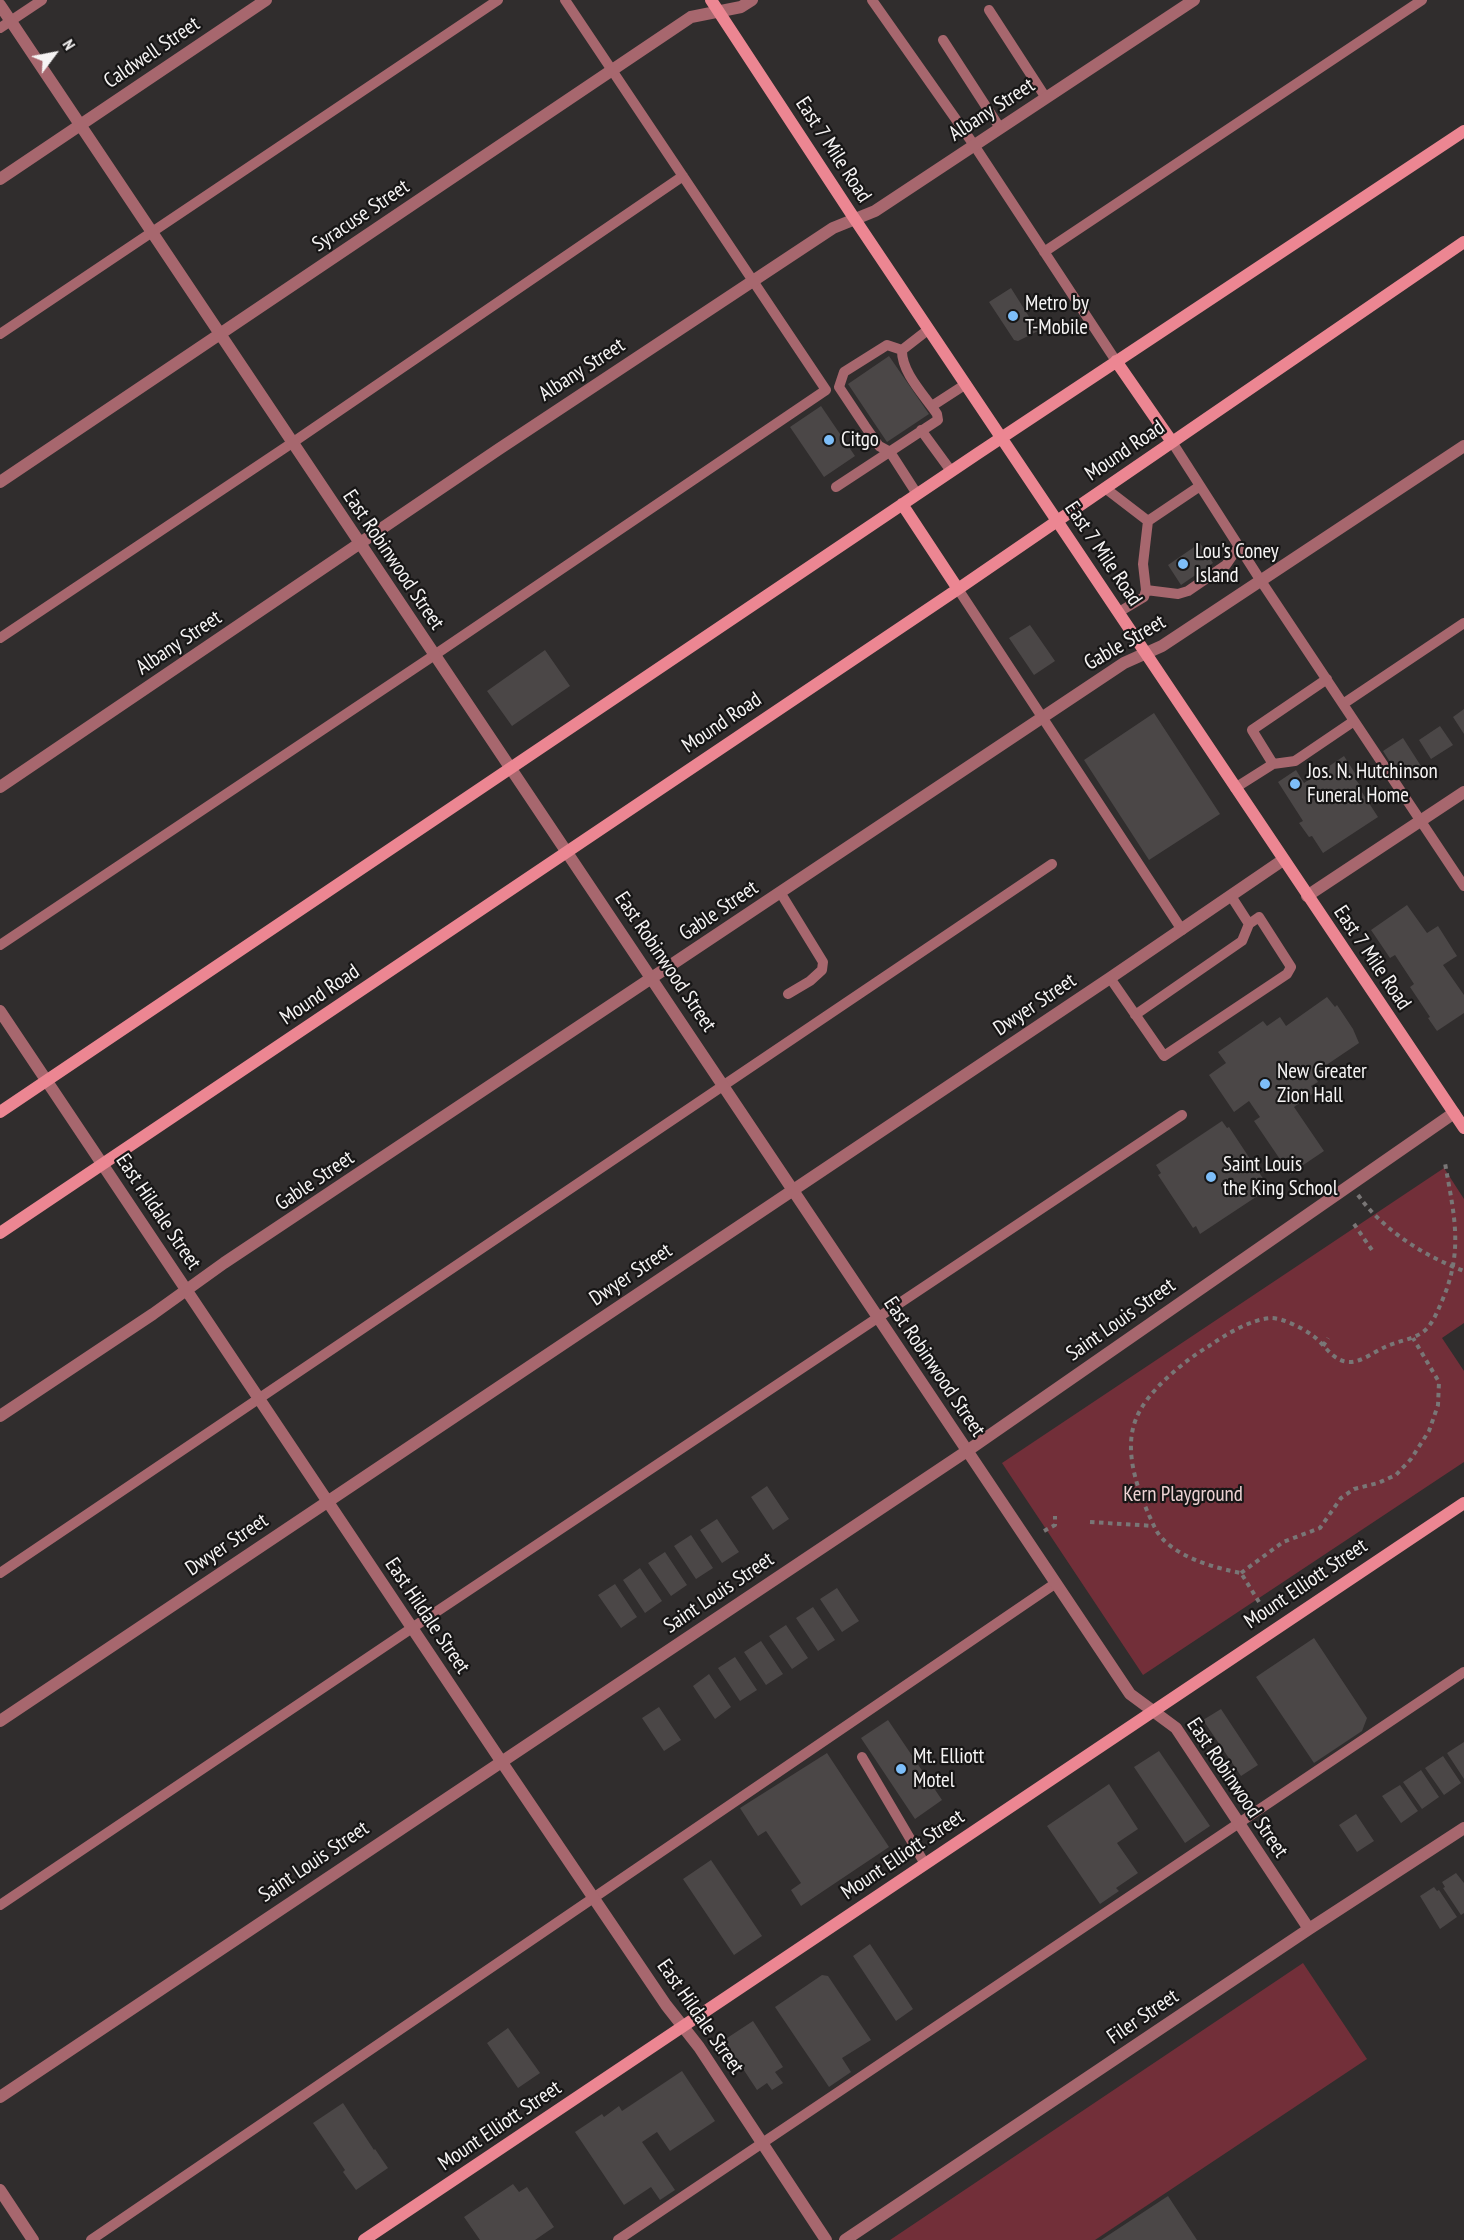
<!DOCTYPE html>
<html>
<head>
<meta charset="utf-8">
<style>
	body { margin:0 }
	#map { position:relative; width:1464px; height:2240px; overflow:hidden; background:#302d2d; font-family:"PT Sans Narrow",sans-serif }
	canvas { display:block }
	.north { position:absolute; left:24px; top:24px; width:60px; height:60px; -webkit-text-stroke:4px #171616; paint-order:stroke; rotate:58deg; font-size:16px; font-weight:700; line-height:24px; text-align:center; color:#f6f4f4 }
	.north::after { content:''; display:block; margin:auto; width:21px; height:27px; background:#f6f4f4; clip-path:polygon(50% 0,100% 100%,50% 72%,0 100%) }
</style>
</head>
<body>
<div id="map">
<canvas width="1464" height="2240"></canvas>
<div class="north">N</div>
</div>
<script>
const g = document.querySelector('canvas').getContext('2d');
g.lineJoin = 'round';
function fill(path, color) { g.fillStyle = color; g.fill(path, 'evenodd'); }
function trace(path, color, width, dash) { g.strokeStyle = color; g.lineWidth = width; g.lineCap = dash ? 'butt' : 'round'; g.setLineDash(dash || []); g.stroke(path); }
function write(font, color, halo, rows, align = 'center') {
  g.font = font + ' "PT Sans Narrow",sans-serif'; g.lineWidth = 4.5; g.setLineDash([]); g.textBaseline = 'middle'; g.strokeStyle = halo; g.fillStyle = color; for (const [text, x, y, turn = 0] of rows) {
    g.save(); g.translate(x, y); g.rotate((+turn || 0) * Math.PI / 180); g.textAlign = isNaN(turn) ? turn : align; if (halo) g.strokeText(text, 0, 0); g.fillText(text, 0, 0); g.restore();
  }
}
fill(new Path2D(`
	M1444 1168 1464 1199V1323L1442 1338 1464 1371V1462L1143 1675 1002 1463Z
	M1303 1963 1367 2059 1095 2240H890Z`), '#722f39');
fill(new Path2D(`
	M1011 288 1038 331 1018 341 1014 340 989 302Z
	M889 356 929 414 887 442 848 384Z
	M821 406 855 456 824 477 790 427Z
	M1200 543 1213 563 1181 585 1168 565Z
	M1030 625 1055 661 1034 675 1009 638Z
	M545 650 570 686 512 726 487 691Z
	M1464 709V734L1453 717Z
	M1154 713 1220 814 1149 860 1084 760Z
	M1440 726 1453 745 1431 759 1419 740Z
	M1403 738 1421 766 1416 769 1418 773 1409 780 1406 776 1401 779 1383 751Z
	M1344 756 1358 778 1355 779 1360 785 1358 786 1378 817 1323 853 1312 836 1309 837 1299 823 1303 821 1278 782 1296 770 1304 783Z
	M1407 905 1427 933 1438 926 1457 956 1443 965 1464 995V1013L1437 1031 1428 1018 1430 1017 1410 987 1414 984 1395 955 1390 958 1371 930Z
	M1327 997 1335 1007 1337 1005 1353 1029 1359 1043 1313 1074 1318 1082 1311 1086 1315 1092 1294 1107 1324 1151 1290 1174 1254 1121 1260 1117 1249 1101 1234 1112 1209 1075 1226 1063 1218 1052 1263 1021 1267 1026 1280 1017 1286 1026Z
	M1222 1121 1227 1128 1229 1127 1264 1180 1263 1182 1268 1189 1200 1234 1196 1226 1193 1228 1158 1175 1161 1173 1156 1165Z
	M767 1486 789 1519 773 1530 751 1497Z
	M717 1519 739 1552 722 1563 700 1530Z
	M691 1535 713 1568 696 1579 674 1546Z
	M665 1552 687 1585 671 1596 648 1563Z
	M640 1568 662 1601 645 1613 623 1580Z
	M615 1584 637 1617 621 1628 598 1595Z
	M837 1588 859 1621 842 1632 820 1599Z
	M813 1607 835 1640 818 1651 796 1618Z
	M786 1625 808 1658 792 1669 769 1636Z
	M1314 1638 1367 1718 1362 1731 1314 1763 1256 1677Z
	M761 1641 783 1674 766 1685 744 1652Z
	M735 1657 757 1690 740 1701 718 1668Z
	M709 1674 731 1707 715 1719 693 1686Z
	M659 1707 681 1740 664 1751 642 1718Z
	M1221 1709 1258 1765 1241 1776 1203 1720Z
	M888 1720 942 1800 915 1819 861 1738Z
	M1464 1742V1779L1447 1753Z
	M1159 1751 1210 1826 1185 1843 1134 1767Z
	M827 1753 889 1847 801 1906 791 1890 801 1883 766 1831 758 1836 740 1808Z
	M1443 1756 1461 1783 1444 1795 1425 1768Z
	M1421 1770 1439 1797 1422 1809 1403 1782Z
	M1109 1784 1138 1829 1117 1843 1138 1873 1116 1888 1119 1891 1100 1904 1047 1826Z
	M1400 1785 1418 1811 1401 1823 1382 1796Z
	M1356 1814 1374 1841 1357 1852 1339 1825Z
	M711 1860 762 1936 734 1955 683 1879Z
	M1456 1873 1464 1883V1913L1461 1915 1443 1888 1445 1887 1442 1882Z
	M1434 1887 1437 1891 1439 1890 1457 1917 1440 1929 1420 1896Z
	M870 1944 913 2009 896 2021 853 1956Z
	M822 1975 828 1976 871 2040 842 2058 851 2072 829 2087 775 2007Z
	M753 2021 783 2067 775 2072 783 2083 772 2090 767 2083 757 2090 724 2040Z
	M508 2028 540 2073 518 2088 487 2043Z
	M682 2071 715 2121 670 2151 657 2132 642 2142 675 2190 660 2200 651 2187 624 2205 575 2132 602 2114 604 2117 619 2106 622 2111Z
	M343 2103 374 2150 375 2149 388 2168 356 2190 343 2172 345 2170 313 2123Z
	M513 2184 519 2192 527 2187 554 2227 535 2240H480L464 2217Z
	M1168 2196 1197 2240H1101Z`), '#4b4747');
trace(new Path2D(`
	M1358 1195C1383 1230 1424 1256 1464 1271
	M1354 1224 1374 1253
	M1323 1346 1328 1338
	M1090 1522 1154 1526
	M1044 1531 1055 1525V1516
	M1241 1573 1283 1542 1320 1528 1341 1498 1354 1489 1378 1483 1396 1475 1411 1459 1429 1431 1438 1405 1439 1382 1413 1338
	M1259 1602 1241 1573C1214 1568 1168 1555 1155 1528 1140 1497 1122 1453 1136 1419 1146 1392 1184 1361 1209 1346 1225 1335 1251 1319 1271 1318 1283 1318 1302 1328 1312 1335 1325 1344 1331 1360 1348 1362 1360 1363 1374 1352 1385 1347 1397 1341 1412 1340 1423 1332 1433 1324 1437 1312 1442 1301 1464 1250 1454 1215 1445 1163`), '#797676', 4, [4.5, 4.5]);
trace(new Path2D(`
	M872 0 974 145 1116 361
	M989 10 1046 98
	M0 28 42 0
	M943 40 1000 128
	M1044 252 1422 0
	M0 334 498 0
	M902 350 887 345 844 372 839 387 865 426 879 446 890 452 917 494
	M932 406 966 384
	M921 430 951 471
	M1172 442 1261 581 1464 886
	M836 487 938 420 937 414C925 396 901 372 902 350L929 329
	M1105 488 1148 521 1200 486
	M958 589 1182 930
	M1146 590 1178 594 1188 591 1226 565 1239 546
	M1119 612 1144 597 1146 590 1143 564 1148 521
	M0 638 292 443 683 176
	M1343 704 1464 623
	M1273 764 1252 730 1327 679
	M1235 788 1273 764 1295 761 1354 721
	M780 892 823 962 822 970 810 981 788 994
	M1231 896 1249 924
	M0 945 433 656 826 390 565 0
	M1110 978 1164 1056 1287 974 1291 967 1259 917 1249 924 1242 941 1135 1015
	M0 1573 1052 864
	M862 1757 925 1864
	M0 1905 412 1628 1182 1115
	M91 2240 1056 1583
	M618 2240 1464 1672`), '#a7676e', 10);
trace(new Path2D(`
	M0 5 1130 1694 1176 1728 1309 1929
	M0 179 266 0
	M0 482 691 17 741 7 752 0
	M0 787 499 449 833 228 875 211 1194 0
	M1307 896 1464 792
	M0 1011 501 1761 666 2005 699 2047 826 2240
	M0 1416 153 1314 224 1263 1124 663 1162 646 1464 446
	M0 1721 1110 978 1283 860
	M0 2097 967 1451 1454 1113
	M0 2190 33 2240
	M845 2240 1309 1929 1464 1828`), '#a7676e', 12);
trace(new Path2D(`
	M711 0 854 218 1464 1128
	M1116 361 1172 442
	M902 504 958 589
	M0 1112 977 454 1464 131
	M0 1233 958 589 1464 242
	M364 2240C732 1996 1096 1746 1464 1503`), '#ec8692', 12);
for (const [x, y, r, color] of [
	[1013,316,6,"#7dbef9"],
	[829,440,6,"#7dbef9"],
	[1183,564,6,"#7dbef9"],
	[1295,784,6,"#7dbef9"],
	[1265,1084,6,"#7dbef9"],
	[1211,1177,6,"#7dbef9"],
	[901,1769,6,"#7dbef9"]
]) { const dot = new Path2D(); dot.arc(x, y, r, 0, 2 * Math.PI); g.fillStyle = color; g.fill(dot); trace(dot, '#171616', 2); }
write('21px', '#f6f4f4', '#171616', [
	["Caldwell Street",152,53,-34],
	["Albany Street",992,110,-33],
	["East 7 Mile Road",833,150,57],
	["Syracuse Street",361,216,-34],
	["Albany Street",582,370,-33],
	["Mound Road",1125,451,-34],
	["East 7 Mile Road",1103,554,56],
	["East Robinwood Street",393,560,56],
	["Albany Street",179,643,-34],
	["Gable Street",1125,643,-30],
	["Mound Road",722,723,-34],
	["Gable Street",719,911,-34],
	["East 7 Mile Road",1372,958,56],
	["East Robinwood Street",665,962,56],
	["Mound Road",320,995,-34],
	["Dwyer Street",1035,1005,-34],
	["Gable Street",315,1181,-34],
	["East Hildale Street",158,1212,56],
	["Dwyer Street",631,1275,-34],
	["Saint Louis Street",1121,1320,-35],
	["East Robinwood Street",934,1367,56],
	["Dwyer Street",227,1545,-34],
	["Mount Elliott Street",1306,1584,-34],
	["Saint Louis Street",719,1593,-34],
	["East Hildale Street",427,1616,56],
	["East Robinwood Street",1237,1788,56],
	["Mount Elliott Street",903,1855,-34],
	["Saint Louis Street",314,1862,-34],
	["East Hildale Street",700,2017,55],
	["Filer Street",1143,2017,-34],
	["Mount Elliott Street",500,2126,-34]
]);
write('21px', '#f6f4f4', '#171616', [
	["Metro by",1025,304],
	["T-Mobile",1025,328],
	["Citgo",841,440],
	["Lou's Coney",1195,552],
	["Island",1195,576],
	["Jos. N. Hutchinson",1307,772],
	["Funeral Home",1307,796],
	["New Greater",1277,1072],
	["Zion Hall",1277,1096],
	["Saint Louis",1223,1165],
	["the King School",1223,1189],
	["Mt. Elliott",913,1757],
	["Motel",913,1781]
], 'left');
write('21px', '#edd2d3', '#171616', [
	["Kern Playground",1183,1495]
]);
</script>
</body>
</html>
